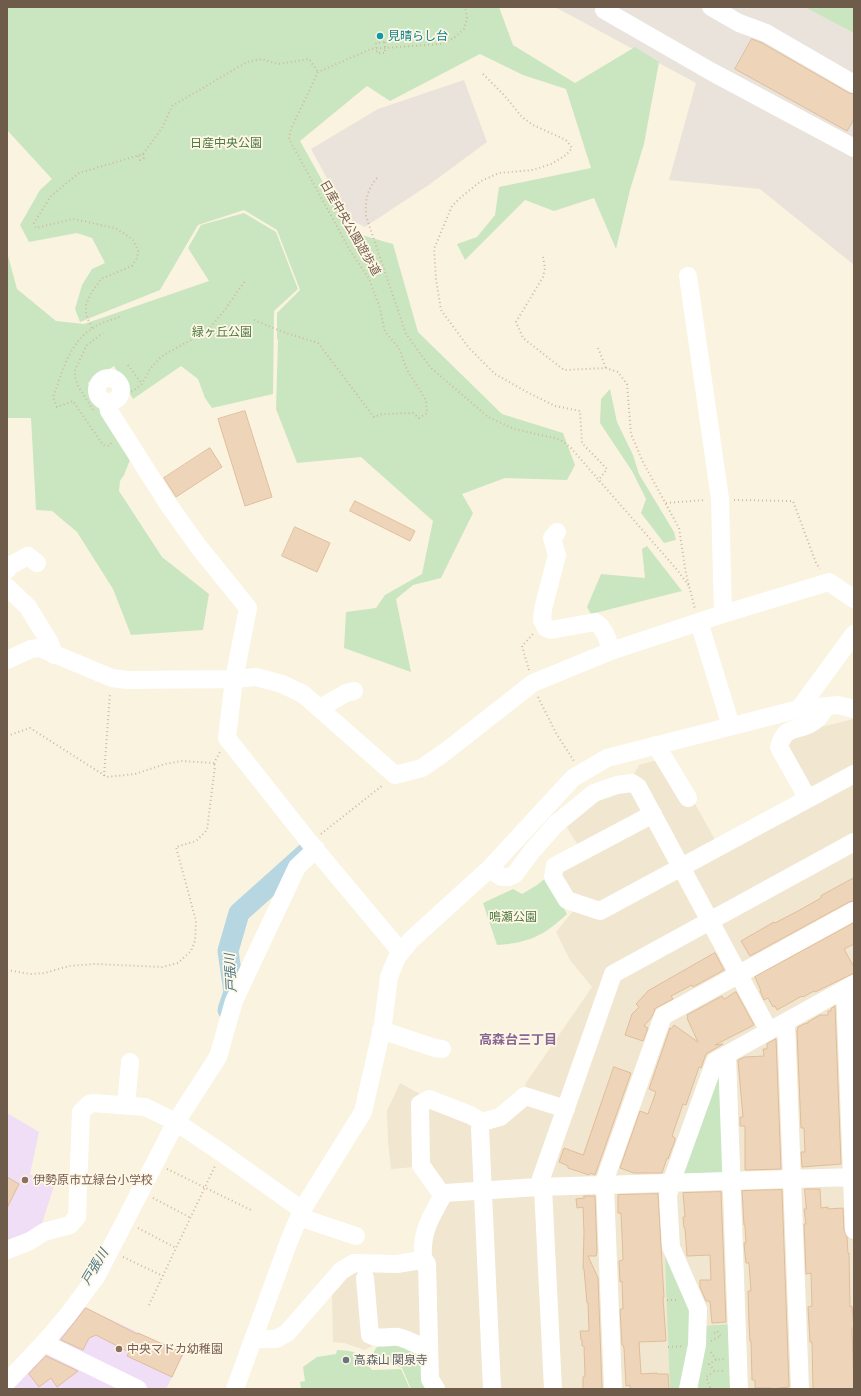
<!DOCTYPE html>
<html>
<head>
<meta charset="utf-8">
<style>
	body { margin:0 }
	#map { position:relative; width:861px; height:1396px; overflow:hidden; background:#faf3e0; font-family:"Alegreya Sans",sans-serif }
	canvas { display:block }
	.frame { position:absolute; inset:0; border:8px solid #6f5b49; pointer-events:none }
</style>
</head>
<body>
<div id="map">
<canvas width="861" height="1396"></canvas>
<div class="frame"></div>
</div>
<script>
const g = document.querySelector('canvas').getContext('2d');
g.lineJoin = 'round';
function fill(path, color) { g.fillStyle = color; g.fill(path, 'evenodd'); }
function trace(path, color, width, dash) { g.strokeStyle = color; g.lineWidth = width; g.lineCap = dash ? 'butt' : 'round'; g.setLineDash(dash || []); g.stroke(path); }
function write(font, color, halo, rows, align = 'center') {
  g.font = font + ' "Alegreya Sans","Noto Sans JP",sans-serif'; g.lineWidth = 3.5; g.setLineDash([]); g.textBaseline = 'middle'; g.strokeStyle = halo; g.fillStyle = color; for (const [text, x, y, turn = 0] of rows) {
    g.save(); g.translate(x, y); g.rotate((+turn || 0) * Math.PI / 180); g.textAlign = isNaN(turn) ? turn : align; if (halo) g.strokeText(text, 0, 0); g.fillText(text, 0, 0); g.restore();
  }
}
fill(new Path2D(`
	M854 719V1389H439L394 1333 365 1350 344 1343 333 1342 332 1292 348 1274 371 1269 420 1270 433 1222 443 1201 426 1166 391 1169 388 1140 387 1111 400 1083 482 1128 524 1096 526 1083 592 987 570 960 556 932 573 911 554 872 583 853 564 823 600 795 628 786 639 765 669 757 719 847 811 797 782 747 792 734Z`), '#f1e6cf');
fill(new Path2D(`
	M555 7H854V265L760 189 669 180 696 83Z
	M464 80 487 142 430 184 365 227 349 219 311 149 378 109Z`), '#e9e3db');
fill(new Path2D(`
	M7 1113 39 1132 30 1174 54 1186 38 1236 7 1247Z
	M78 1304 184 1354 166 1389H150L54 1344Z
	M43 1350 131 1389H7Z`), '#f0ddf6');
fill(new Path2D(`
	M7 7H499L513 45 575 83 635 47 659 62 644 144 630 190 616 249 594 198 554 211 525 200 465 260 457 244 477 237 495 215 499 187 591 168 566 89 523 75 480 54 390 101 367 86 300 141 351 232 393 244 418 332 502 414 563 433 575 465 567 480 505 478 462 494 473 513 441 578 413 585 396 599 411 672 344 648 346 612 376 608 385 595 422 574 433 521 361 457 297 463 276 409 278 340 277 339V313L300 290 277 230 244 210 198 225 160 290 80 322 75 309 82 285 92 269 105 263 92 238 77 233 29 242 20 225 40 190 52 179 7 130Z
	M805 7H854V33Z
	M244 213 276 232 298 289 274 311 273 394 212 408 205 398 198 379 181 366 133 399 114 366 88 383 132 455 124 475 120 481 119 491 162 557 209 594 203 630 131 635 113 589 77 532 52 511 36 510 31 418H7V252L17 289 56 321 84 324 209 281 188 248 201 225Z
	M610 389 617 422 633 455 639 474 674 532 676 540 664 543 641 513 646 499 632 471 600 423 601 399Z
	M647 546 682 591 591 614 587 607 601 574 645 578 642 549Z
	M547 877 567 914C544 936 528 943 497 945L483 903 513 889 522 894 537 885Z
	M721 1064 724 1175 682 1174Z
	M665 1257 667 1258 691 1311 692 1333 680 1389H670Z
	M735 1324 737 1389H699L698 1385 705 1326Z
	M386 1340 425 1346 432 1389H411L402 1368 372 1355 376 1348Z
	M337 1350C359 1351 360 1354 372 1370L401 1369 410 1389H301L300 1382 305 1381 303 1367 317 1357 336 1354Z`), '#cae6c0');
trace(new Path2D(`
	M228 1010 234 992 228 951 239 913 306 853`), '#b6d6e2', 21);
const building = new Path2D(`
	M752 39 762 43 849 93 854 94V119L847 131 735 69Z
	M245 411 272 497 245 506 218 419Z
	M210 448 222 467 176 497 164 478Z
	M355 501 415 531 410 541 350 511Z
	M295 527 330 543 317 572 282 556Z
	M854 878V901L849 902 750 956 741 941 774 922 775 923 798 911 821 898V896Z
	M854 923V944L844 949 854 967V973L815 992 814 991 803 997 802 996 777 1010 775 1006 773 1007 768 998 764 1000 760 991H761L755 977Z
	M715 953 724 970 693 987 692 985 671 996 673 999 654 1009 655 1010 651 1018 644 1026 648 1028 643 1041 625 1035 632 1014 639 1007 636 1004 648 991Z
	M736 992 754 1025 715 1045 723 1044 706 1054 701 1068 699 1067 686 1105 683 1104 672 1136 675 1138V1140L668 1159 667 1158 662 1173H634L620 1168 640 1111 648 1114 656 1092 649 1089 670 1028 671 1029 674 1025 698 1042 687 1018 688 1017 687 1015 722 996 724 999Z
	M835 1006 841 1164 802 1167 801 1152H805L804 1128H801L797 1031 798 1027 804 1024 808 1023V1022L820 1015H828V1011H831V1009Z
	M776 1039 781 1169 745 1170V1126H740V1117H743L738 1060 745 1057 764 1056 763 1049H767V1044Z
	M614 1067 631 1073 595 1175 590 1173 589 1175 568 1168V1166L559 1162 564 1148 583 1155Z
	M7 1177 19 1184 7 1208Z
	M805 1189H820L821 1208 828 1207V1209L843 1208 844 1230 847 1237 848 1253H849L850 1307 852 1306 854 1328H852L854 1389H813L812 1342H810L808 1307 812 1306 811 1273 806 1274 804 1224H806L804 1209H806Z
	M782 1190 789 1387 771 1389V1388H755V1380H752L751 1341H750L749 1324 748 1291H751L749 1263H746L745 1254 744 1243H746L745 1225H744L742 1191Z
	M721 1192 726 1322 712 1323 710 1301H706L700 1287V1280H711L710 1255 687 1256 685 1228H684L683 1217H685L683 1193Z
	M658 1194 663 1281 664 1297H663L666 1341 639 1342 641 1374 657 1373V1374H668L669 1389H630V1385L626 1386 624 1348 623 1345H622L620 1309H623L622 1281 620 1282 619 1261 623 1260 622 1234 621 1213H618V1195Z
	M584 1196H595L597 1251 596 1256H588L598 1278 602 1389H583V1377L585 1376 584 1346H582V1340H581L580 1331H589L588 1303H587L584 1269H583L584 1233 583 1207 577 1208 576 1199 584 1198Z
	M86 1308 137 1334 138 1333 183 1353 172 1377 127 1356 129 1352 96 1335 89 1338 83 1350 61 1340Z
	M46 1356 78 1371 57 1387 51 1378 39 1387 29 1374Z`);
fill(building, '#eed5b9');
trace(building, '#e0bd9a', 1);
trace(new Path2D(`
	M385 42V53H377L376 43Z
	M483 74 504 95 522 117 533 125 566 140 572 148 566 155 551 164 533 170 499 173 481 181 460 198 452 206 434 249 436 279 441 310 469 348 495 374 527 392 555 406 580 411 582 443 607 469 598 481
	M138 156 140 160 144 158 143 154
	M377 178C367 189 365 202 366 216L406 334 430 367 488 417 514 429 555 438 562 441 571 448 678 571 689 586
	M543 257 545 268 543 277 516 322 523 338 564 370 606 368 618 372 627 384 631 434 643 462 679 528 686 574 695 609
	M254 320 283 332 318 343 374 417 382 414 413 413 419 418 427 413 426 400 407 370 399 348 385 332 379 305 369 279 351 252 289 139 291 129 318 72 371 49 440 44 454 38 464 29 467 18 465 7
	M92 328 86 315V305L91 293 101 279 132 266 137 258 138 251 133 240 125 234 115 228 73 219 36 228 34 223 51 196 79 173 143 154 162 128 172 106 247 62 262 59 278 64 309 59 318 72
	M598 348 606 368
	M128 365 142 384
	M120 395 133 391 142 384 150 369 162 356 207 331 224 311 245 281
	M93 410 78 386 75 377V370L87 345 103 333
	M111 443 109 446 103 445 73 401 57 407 53 397C62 373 69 342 93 328 101 322 112 320 122 316
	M734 500 793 501 816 563 820 569
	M666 503 705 500
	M529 670 522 646 533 634
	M538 697 556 733 574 761
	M7 736 30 728 107 777 135 774 165 764 181 761 214 763 220 752
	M104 776 110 693
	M321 834 383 785
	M7 970 30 974 45 973 69 966 95 964 162 967 178 963 191 951 195 941 196 921 176 847 196 841 207 830 215 766 214 763
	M167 1169 251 1210
	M153 1198 191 1218
	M138 1228 176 1248
	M123 1257 163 1276
	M667 1300H678
	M149 1305 215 1166
	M711 1341 721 1336 717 1331 712 1335
	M668 1347 683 1346
	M711 1352 716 1360 724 1359
	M716 1360 709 1364 715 1371H724
	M706 1389 710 1387 706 1377 714 1372`), '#d2b89d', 2, [1, 3]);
trace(new Path2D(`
	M711 7 739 23 766 33 854 84
	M604 10 712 72 854 148
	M688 276 720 499 723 614
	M97 390a12 12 0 1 1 24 0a12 12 0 1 1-24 0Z
	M557 532 552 538 557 555 543 609 542 620 546 628 551 630 595 622C605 628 608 640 611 651
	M7 570 11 565 28 556 37 563
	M7 587 28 607 50 643 54 655
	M699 622 731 726
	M7 660 31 649 40 648 112 678 127 680 234 679 248 608 198 546 168 504 109 411 107 402
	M320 708 346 693 354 691
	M799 709 854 634
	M656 745 688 798
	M808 799 779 747C785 726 793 732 810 724 818 720 822 713 827 706
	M653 814 555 866 553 877 567 900 600 911 854 774
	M489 869 502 877H509L515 874 532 851 556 824 594 793 617 785 632 783 638 787 769 1031
	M401 952 310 843 227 738 234 679 256 677 282 684 303 694 395 775 422 768 445 752 533 683 611 651 723 614 829 582 854 599
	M845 989 854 1230
	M786 1022 800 1389
	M381 1030 435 1048 442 1049
	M727 1055 739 1389
	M126 1105 130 1062
	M482 1122 470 1115 429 1099 420 1104 421 1165 440 1192 444 1193 538 1187 854 1177
	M603 1185 663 1016 854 911
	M605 1186 613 1389
	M538 1187 613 974 854 842
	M543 1188 553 1389
	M299 1217 356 1236
	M7 1250 30 1241 44 1232 70 1225 77 1217 81 1112 89 1104 93 1103 145 1107 176 1122 222 1153 302 1210
	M423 1258 427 1264 430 1379 436 1389
	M365 1278 370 1335C379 1340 388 1336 398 1337 409 1339 417 1347 428 1347
	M254 1339H276L287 1333 341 1271 354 1263 397 1264 415 1261 423 1258C421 1230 432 1216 444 1193
	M44 1343 138 1389
	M7 1382 44 1343 67 1316 96 1277 176 1122 218 1057 234 1001 297 867 316 849
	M235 1389 289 1241 302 1210 363 1112 383 1024 389 977 397 957 411 940 489 869 573 778 607 758 799 709 838 705 854 709
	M492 1389 480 1129 482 1122 500 1117 525 1096 566 1109
	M688 1389 697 1345 698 1309 671 1247 668 1196 671 1183 715 1061 854 984`), '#fff', 18);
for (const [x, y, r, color] of [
	[380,36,4,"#0f9aa8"],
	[25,1180,4,"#8d6e63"],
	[119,1349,4,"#8d6e63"],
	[346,1360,4,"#6b7280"]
]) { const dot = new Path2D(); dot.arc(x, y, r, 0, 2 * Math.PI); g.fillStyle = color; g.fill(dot); trace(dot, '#fef7e5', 1.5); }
write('12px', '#0d838f', '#fef7e5', [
	["見晴らし台",388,36]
], 'left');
write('12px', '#4e7a44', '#fef7e5', [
	["日産中央公園",226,143],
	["緑ヶ丘公園",222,332],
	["鳴瀬公園",513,917]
]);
write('12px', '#6f5b49', '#fef7e5', [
	["日産中央公園遊歩道",350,228,60]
]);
write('12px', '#785e54', '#fef7e5', [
	["伊勢原市立緑台小学校",33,1180],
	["中央マドカ幼稚園",127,1349]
], 'left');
write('12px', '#5b616d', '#fef7e5', [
	["高森山 関泉寺",354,1360]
], 'left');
write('italic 13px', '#477689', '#fef7e5', [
	["戸張川",231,973,-93],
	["戸張川",95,1267,-59]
]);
write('bold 13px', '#886592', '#fef7e5', [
	["高森台三丁目",518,1040]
]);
</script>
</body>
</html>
